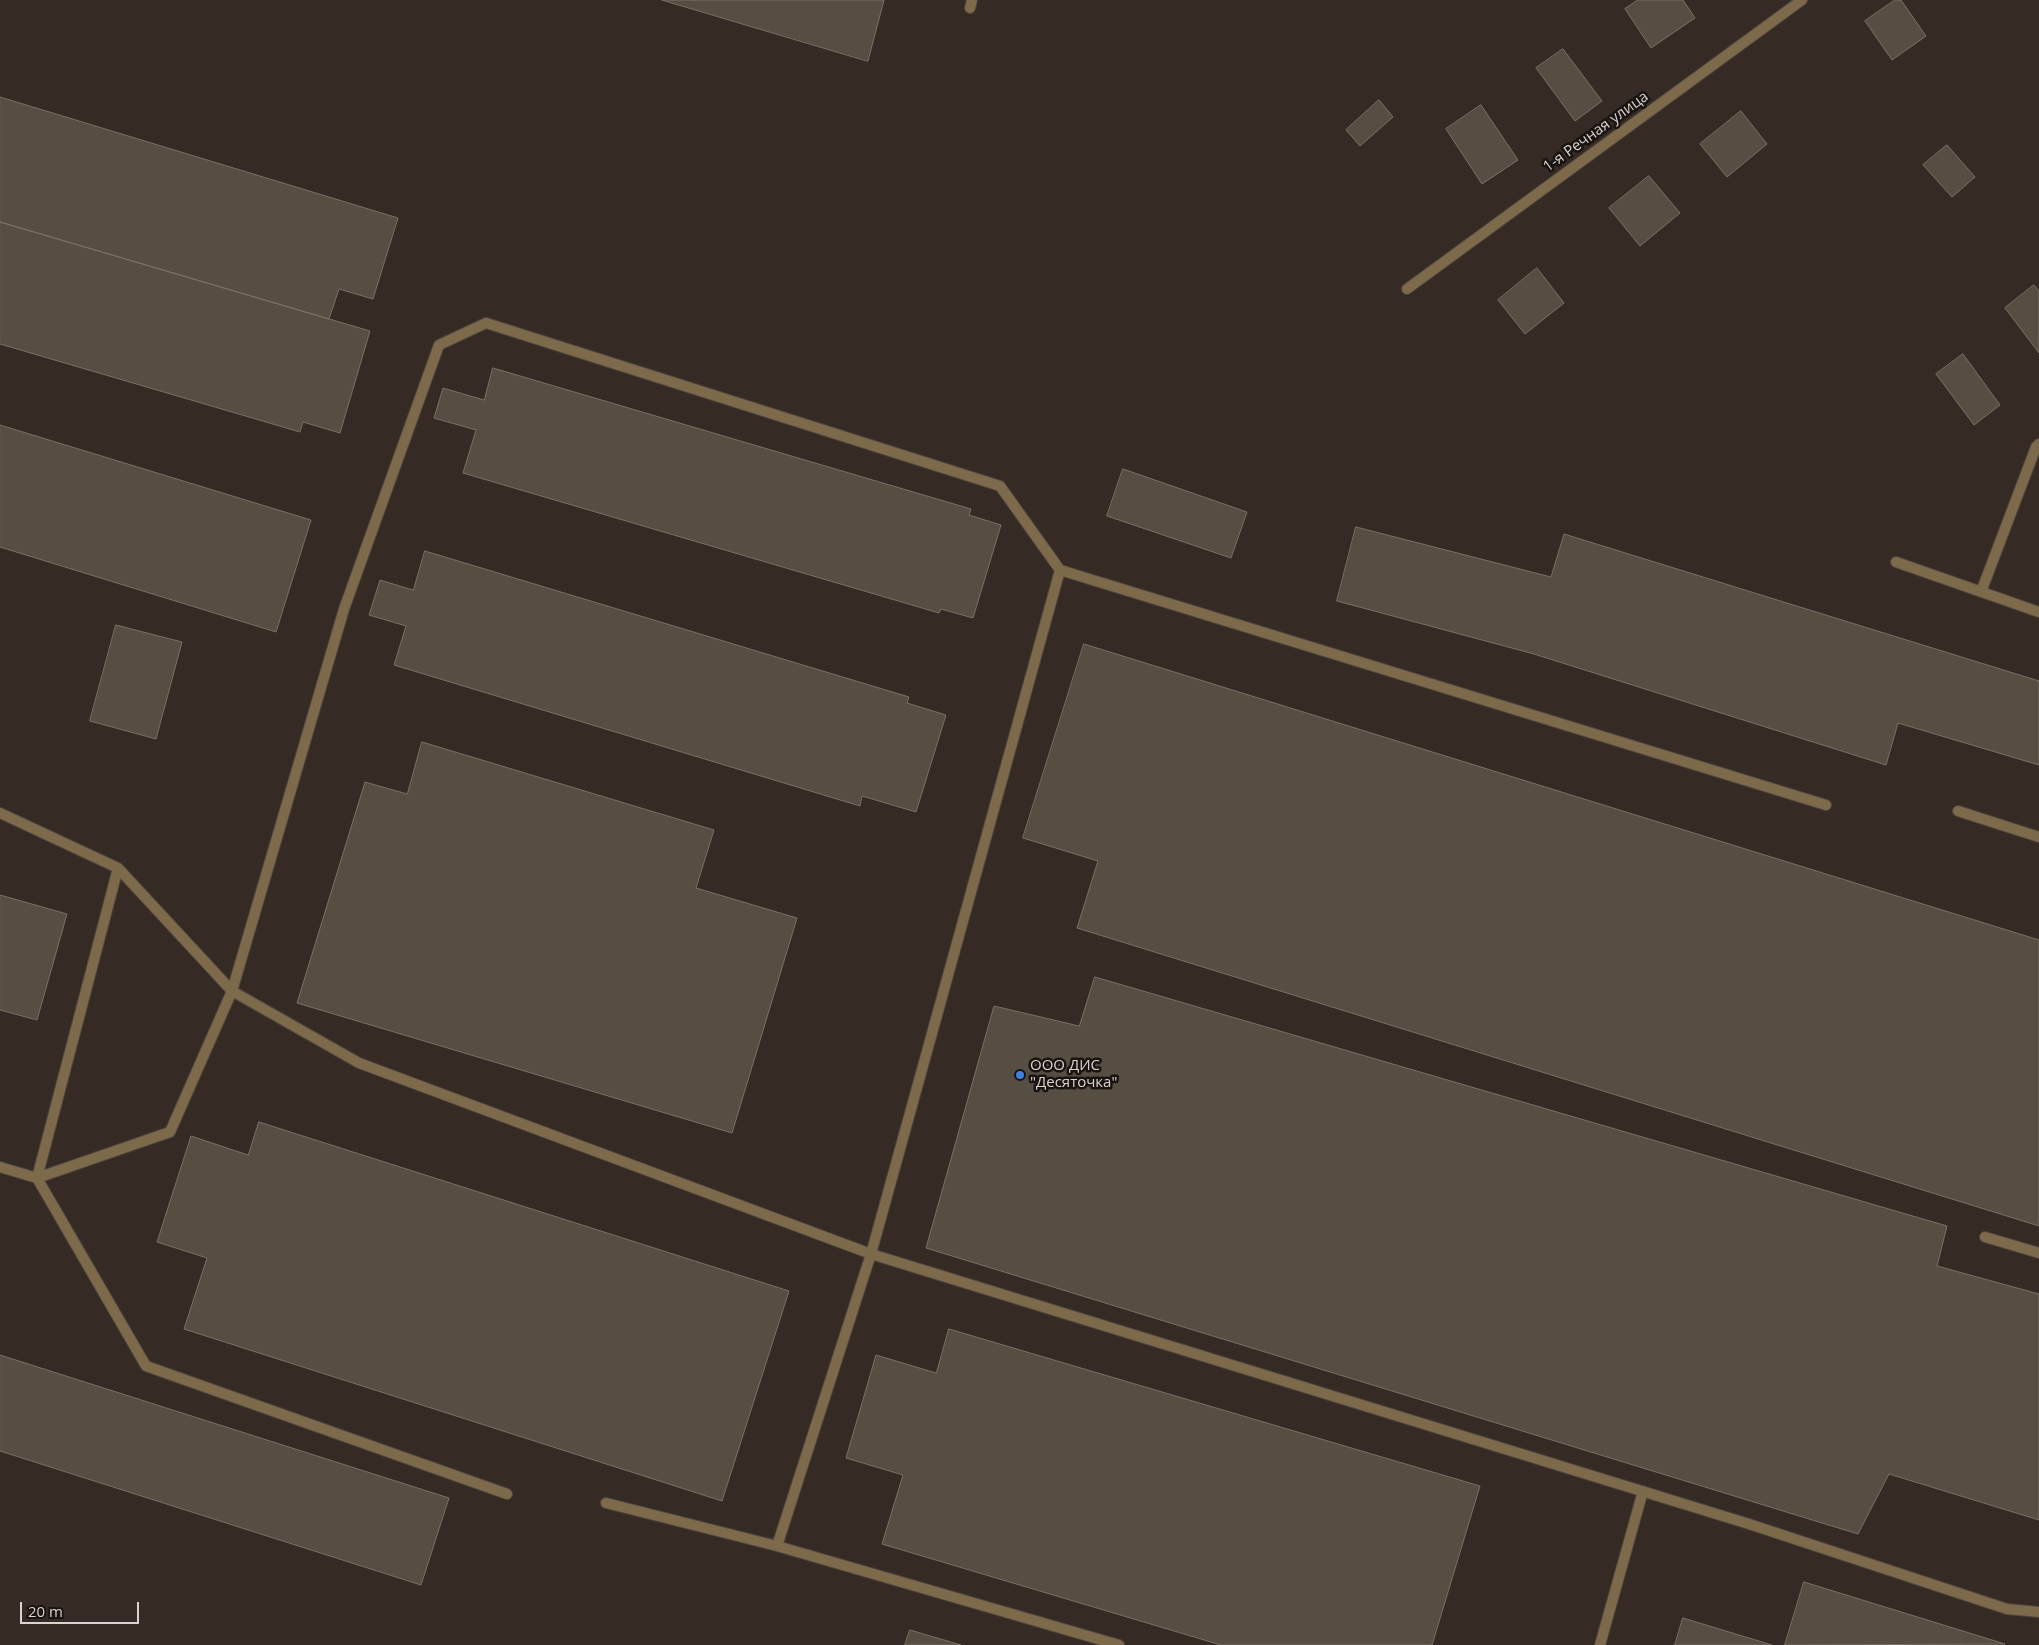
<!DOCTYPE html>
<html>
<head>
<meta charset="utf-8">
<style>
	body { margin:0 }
	#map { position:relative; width:2039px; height:1645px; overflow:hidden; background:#362b24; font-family:"Open Sans",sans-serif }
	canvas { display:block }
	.scale { position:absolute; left:20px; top:1602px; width:119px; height:22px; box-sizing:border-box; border:2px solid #dad3ce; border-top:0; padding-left:6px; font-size:15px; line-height:18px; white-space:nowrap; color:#dad3ce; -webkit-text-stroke:4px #191411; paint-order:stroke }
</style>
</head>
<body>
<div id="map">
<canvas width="2039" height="1645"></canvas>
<div class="scale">20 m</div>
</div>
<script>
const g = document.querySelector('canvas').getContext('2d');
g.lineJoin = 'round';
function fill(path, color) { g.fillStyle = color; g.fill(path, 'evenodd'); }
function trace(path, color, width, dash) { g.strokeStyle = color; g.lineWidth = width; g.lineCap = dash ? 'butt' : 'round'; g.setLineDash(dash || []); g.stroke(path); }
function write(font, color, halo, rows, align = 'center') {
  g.font = font + ' "Open Sans",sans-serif'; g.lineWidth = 5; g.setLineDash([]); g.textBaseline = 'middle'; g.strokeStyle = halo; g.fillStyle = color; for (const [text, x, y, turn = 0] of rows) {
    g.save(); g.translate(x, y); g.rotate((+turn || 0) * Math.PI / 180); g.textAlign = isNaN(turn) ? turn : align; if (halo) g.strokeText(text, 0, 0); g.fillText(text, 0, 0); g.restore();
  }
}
const building = new Path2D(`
	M662 0H884L868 61Z
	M1638 0H1683L1695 18 1651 48 1625 9Z
	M1895 0H1901L1926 36 1892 60 1865 21Z
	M1563 49 1602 101 1575 121 1536 68Z
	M0 97 398 218 373 299 339 289 329 319 0 222Z
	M1379 100 1393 117 1360 146 1346 130Z
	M1481 105 1518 160 1482 184 1446 129Z
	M1741 111 1767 144 1727 177 1700 144Z
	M1947 145 1975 177 1952 197 1923 165Z
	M1649 176 1680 213 1640 246 1609 208Z
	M0 222 370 331 340 433 303 422 300 432 0 344Z
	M1537 268 1564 303 1525 334 1498 300Z
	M2034 285 2039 291V353L2005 308Z
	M1963 354 2000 405 1974 425 1936 374Z
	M493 368 971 509 969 515 1001 525 973 618 941 609 939 613 463 473 476 430 434 418 443 388 484 400Z
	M0 425 311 520 276 632 0 547Z
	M1123 469 1247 512 1231 558 1107 516Z
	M1356 527 1551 577 1564 534 2039 681V765L1898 723 1886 765 1534 654 1337 601Z
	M425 551 909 697 907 703 946 715 916 812 862 796 860 806 394 665 406 626 369 615 380 580 413 590Z
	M116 625 182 642 156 739 90 721Z
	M1084 644 2039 940V1226L1077 928 1098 861 1023 838Z
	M422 742 714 830 696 888 797 918 732 1133 297 1003 365 782 407 794Z
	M0 895 67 914 37 1020 0 1010Z
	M1095 977 1947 1226 1937 1266 2039 1294V1520L1889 1474 1858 1534 926 1248 994 1006 1079 1026Z
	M259 1122 789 1291 722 1501 184 1329 207 1258 157 1242 191 1136 248 1155Z
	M949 1329 1480 1486 1432 1645H1221L882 1544 903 1475 846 1458 876 1355 936 1373Z
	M0 1355 449 1498 421 1585 0 1451Z
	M1804 1582 2005 1644 1785 1645Z
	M1683 1618 1772 1645H1675Z
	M910 1630 961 1645H905Z`);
fill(building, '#564d43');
trace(building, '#7a7166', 1);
const lane = new Path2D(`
	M970 8 972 0
	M1896 562 2039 612
	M1981 592 2036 447
	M1958 811 2039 837
	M0 813 118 868 232 991 359 1063 871 1254 1749 1524 2007 1609 2039 1612
	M0 1167 37 1178 118 868
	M1985 1237 2039 1253
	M507 1494 146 1366 37 1178 170 1132 232 991 344 609 439 345 486 323 1000 486 1060 570
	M606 1503 777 1546 1119 1645
	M777 1546 871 1254 1060 570 1826 805
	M1600 1645 1643 1491`);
const street = new Path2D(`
	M1407 289 1802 0
	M2036 447 2039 444`);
trace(lane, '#50463f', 12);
trace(street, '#50463f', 12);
trace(lane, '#7c6a4b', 10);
trace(street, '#7c6a4b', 10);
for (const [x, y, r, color] of [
	[1020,1075,5,"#3f7fe0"]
]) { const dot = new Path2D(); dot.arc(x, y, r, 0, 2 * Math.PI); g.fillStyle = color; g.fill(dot); trace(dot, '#191411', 2); }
write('15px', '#dad3ce', '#191411', [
	["1-я Речная улица",1596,132,-36]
]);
write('15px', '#dad3ce', '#191411', [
	["ООО ДИС",1030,1066],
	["\"Десяточка\"",1030,1083]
], 'left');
</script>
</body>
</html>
